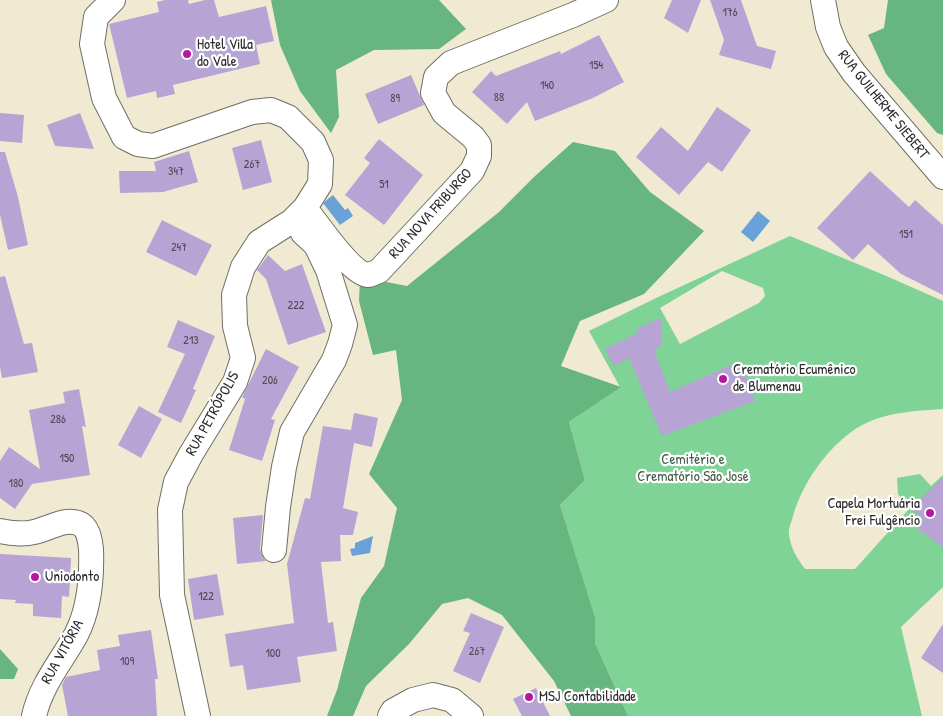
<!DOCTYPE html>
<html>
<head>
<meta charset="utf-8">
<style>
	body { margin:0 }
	canvas { display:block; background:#efead1 }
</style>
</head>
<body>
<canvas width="943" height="716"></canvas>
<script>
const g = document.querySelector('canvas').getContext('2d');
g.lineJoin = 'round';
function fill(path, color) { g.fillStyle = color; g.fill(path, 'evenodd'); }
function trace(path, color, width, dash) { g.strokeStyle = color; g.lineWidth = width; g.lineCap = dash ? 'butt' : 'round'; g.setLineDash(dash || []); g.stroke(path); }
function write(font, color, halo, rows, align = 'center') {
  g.font = font + ' "Patrick Hand",sans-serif'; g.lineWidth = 4.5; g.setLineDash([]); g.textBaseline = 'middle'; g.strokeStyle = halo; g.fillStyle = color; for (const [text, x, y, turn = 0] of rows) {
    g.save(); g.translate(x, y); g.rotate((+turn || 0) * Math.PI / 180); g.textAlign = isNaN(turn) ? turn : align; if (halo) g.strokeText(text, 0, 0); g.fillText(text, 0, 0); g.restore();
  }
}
fill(new Path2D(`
	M790 236 884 275 943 301V409C914 411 883 412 857 428 827 447 800 486 792 520 790 525 788 530 789 535 791 549 797 558 805 569H855L909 509 898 494 897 478 920 474 931 486 943 475V587L901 627 922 716H628L595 643V617L560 505 585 480 569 422 620 387 589 331 656 298ZM722 271 763 288 765 296 759 303 680 344 660 308Z`), '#7fd396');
fill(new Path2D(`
	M271 0H439L466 29 439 49 374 50 336 70 339 117 331 133 300 91 280 45Z
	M888 0H943V135L937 133 886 74 868 35 884 28Z
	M573 142 615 151 650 192 704 231 644 294 580 321 561 366 621 387 569 422 585 480 560 505 595 617V643L628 716H571L554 681 502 615 468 598 442 604 409 644 366 686 353 716H327L337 690 361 598 384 566 397 508 369 474 402 400 396 350 373 355 359 301 360 277 407 286 499 212 535 176Z
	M0 649 18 669 14 679H0Z`), '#67b57f');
fill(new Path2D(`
	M333 195 345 210 348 208 353 216 340 225 323 203Z
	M758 211 770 221 753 242 741 232Z
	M373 536 370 553 352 556 350 549 355 548V543Z`), '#6aa1d8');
fill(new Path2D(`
	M165 0H188L189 4 205 0H214L219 17 266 6 274 41 256 45 260 64 173 85 175 94 157 98 156 91 127 98 109 24 159 12 157 2Z
	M672 0H701L688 33 664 18Z
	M710 0H741L757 46 776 51 771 69 719 55 724 40Z
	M599 35 624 82 593 98 535 121 527 102 507 124 472 92 491 71 496 76 560 51 561 54Z
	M411 75 424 105 378 124 365 94Z
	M717 107 751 130 722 172 708 162 679 195 636 157 661 127 688 151Z
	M0 113 24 115 22 143 0 141Z
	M80 113 94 149 55 146 47 125Z
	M379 139 423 175 384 225 345 195 370 163 364 158Z
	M261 140 272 182 243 190 232 148Z
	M189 151 198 182 163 192 120 193 119 171H156L154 162Z
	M0 152H5L18 197 28 245 8 250 0 215Z
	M870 171 909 207 915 200 943 225V295L901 274 868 244 853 260 817 228Z
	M162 220 212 245 196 276 146 252Z
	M268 255 285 271 302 264 326 332 288 345 266 279 257 270Z
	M5 276 24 344 32 343 38 372 2 378 0 367V277Z
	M661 318V346L654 350 670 392 740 361 755 401 662 436 629 358 614 366 605 349 638 333V328Z
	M178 320 215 336 193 389 196 390 181 423 158 412 185 354 167 347Z
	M266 349 299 367 271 419 275 420 262 461 229 450 245 399 242 397Z
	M79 389 86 427 82 426 90 475 32 484 15 509 0 498V461L9 447 40 469 29 410 65 403 63 392Z
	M139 406 162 419 141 458 118 445Z
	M354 413 378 418 372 447 354 443 343 508 358 512 353 535H340L341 561 321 562 328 623 333 622 337 651 297 657 301 682 247 690 243 665 230 667 225 634 294 623 287 564 305 498 310 499 323 426 351 430Z
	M943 478V547L916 528 923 518 910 508Z
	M263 515 260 549 262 556 266 561 237 564 233 518Z
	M0 554 71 558 69 597 62 596 61 618 33 616V604L15 603 16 600 0 599Z
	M217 574 224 615 194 620 188 579Z
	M471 613 504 627 480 683 453 671 470 633 463 631Z
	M943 624V673L921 658Z
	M151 630 158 679H155L157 716H68L62 685 66 677 100 670 97 650 120 646 118 635Z
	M536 688 550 716H522L513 699Z`), '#b8a4d4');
const street = new Path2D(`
	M113 0 96 17 92 44 104 98 124 137 138 144 153 146 252 112 271 110 288 117 313 142 321 160 320 184 305 208 292 221 259 242 243 267 234 295 235 326 243 358 235 382 191 454 176 482 170 510 172 595 198 716
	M823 0 828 27 836 47 854 73 943 177
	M305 208C317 223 350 273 368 275 371 275 376 272 379 271L472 171 479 156V145L473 137 444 113 433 93 436 77 451 63 573 15 606 0
	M0 531C11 533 23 535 34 532 49 529 63 518 78 523 88 526 90 540 91 549 92 576 89 610 76 635 61 662 41 685 34 716
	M274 550 278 507 284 467 292 432 334 360 340 344 345 325 328 270 316 245 303 233
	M390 716 393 711 413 700 433 695 452 700 471 716`);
trace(street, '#706e65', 26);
trace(street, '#fff', 24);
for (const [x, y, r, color] of [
	[187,54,5,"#b5179e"],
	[723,379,5,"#b5179e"],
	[930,513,5,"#b5179e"],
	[35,577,5,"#b5179e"],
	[529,697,5,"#b5179e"]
]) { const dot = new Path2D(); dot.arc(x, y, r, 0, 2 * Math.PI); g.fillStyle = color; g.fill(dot); trace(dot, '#fff', 2); }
write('12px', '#4e4955', null, [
	["176",730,13],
	["154",596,66],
	["140",547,86],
	["88",499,98],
	["89",395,99],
	["267",252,165],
	["347",176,172],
	["51",384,185],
	["151",906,235],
	["247",179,248],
	["222",296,306],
	["213",191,341],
	["206",270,381],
	["286",58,420],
	["150",67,459],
	["180",16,484],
	["122",206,597],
	["267",477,652],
	["100",273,654],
	["109",127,662]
]);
write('15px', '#2b2b2b', '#fff', [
	["Hotel Villa",197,45],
	["do Vale",197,62],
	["Crematório Ecumênico",733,370],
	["de Blumenau",733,387],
	["Capela Mortuária",920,504,"right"],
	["Frei Fulgêncio",920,521,"right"],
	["Uniodonto",45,577],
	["MSJ Contabilidade",539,697]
], 'left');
write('15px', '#2b2b2b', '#fff', [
	["RUA GUILHERME SIEBERT",883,105,51],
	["RUA NOVA FRIBURGO",431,214,-48],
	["RUA PETRÓPOLIS",213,414,-61],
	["RUA VITÓRIA",63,652,-61]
]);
write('15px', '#445d4b', '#fff', [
	["Cemitério e",693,460],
	["Crematório São José",693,477]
]);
</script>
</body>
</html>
